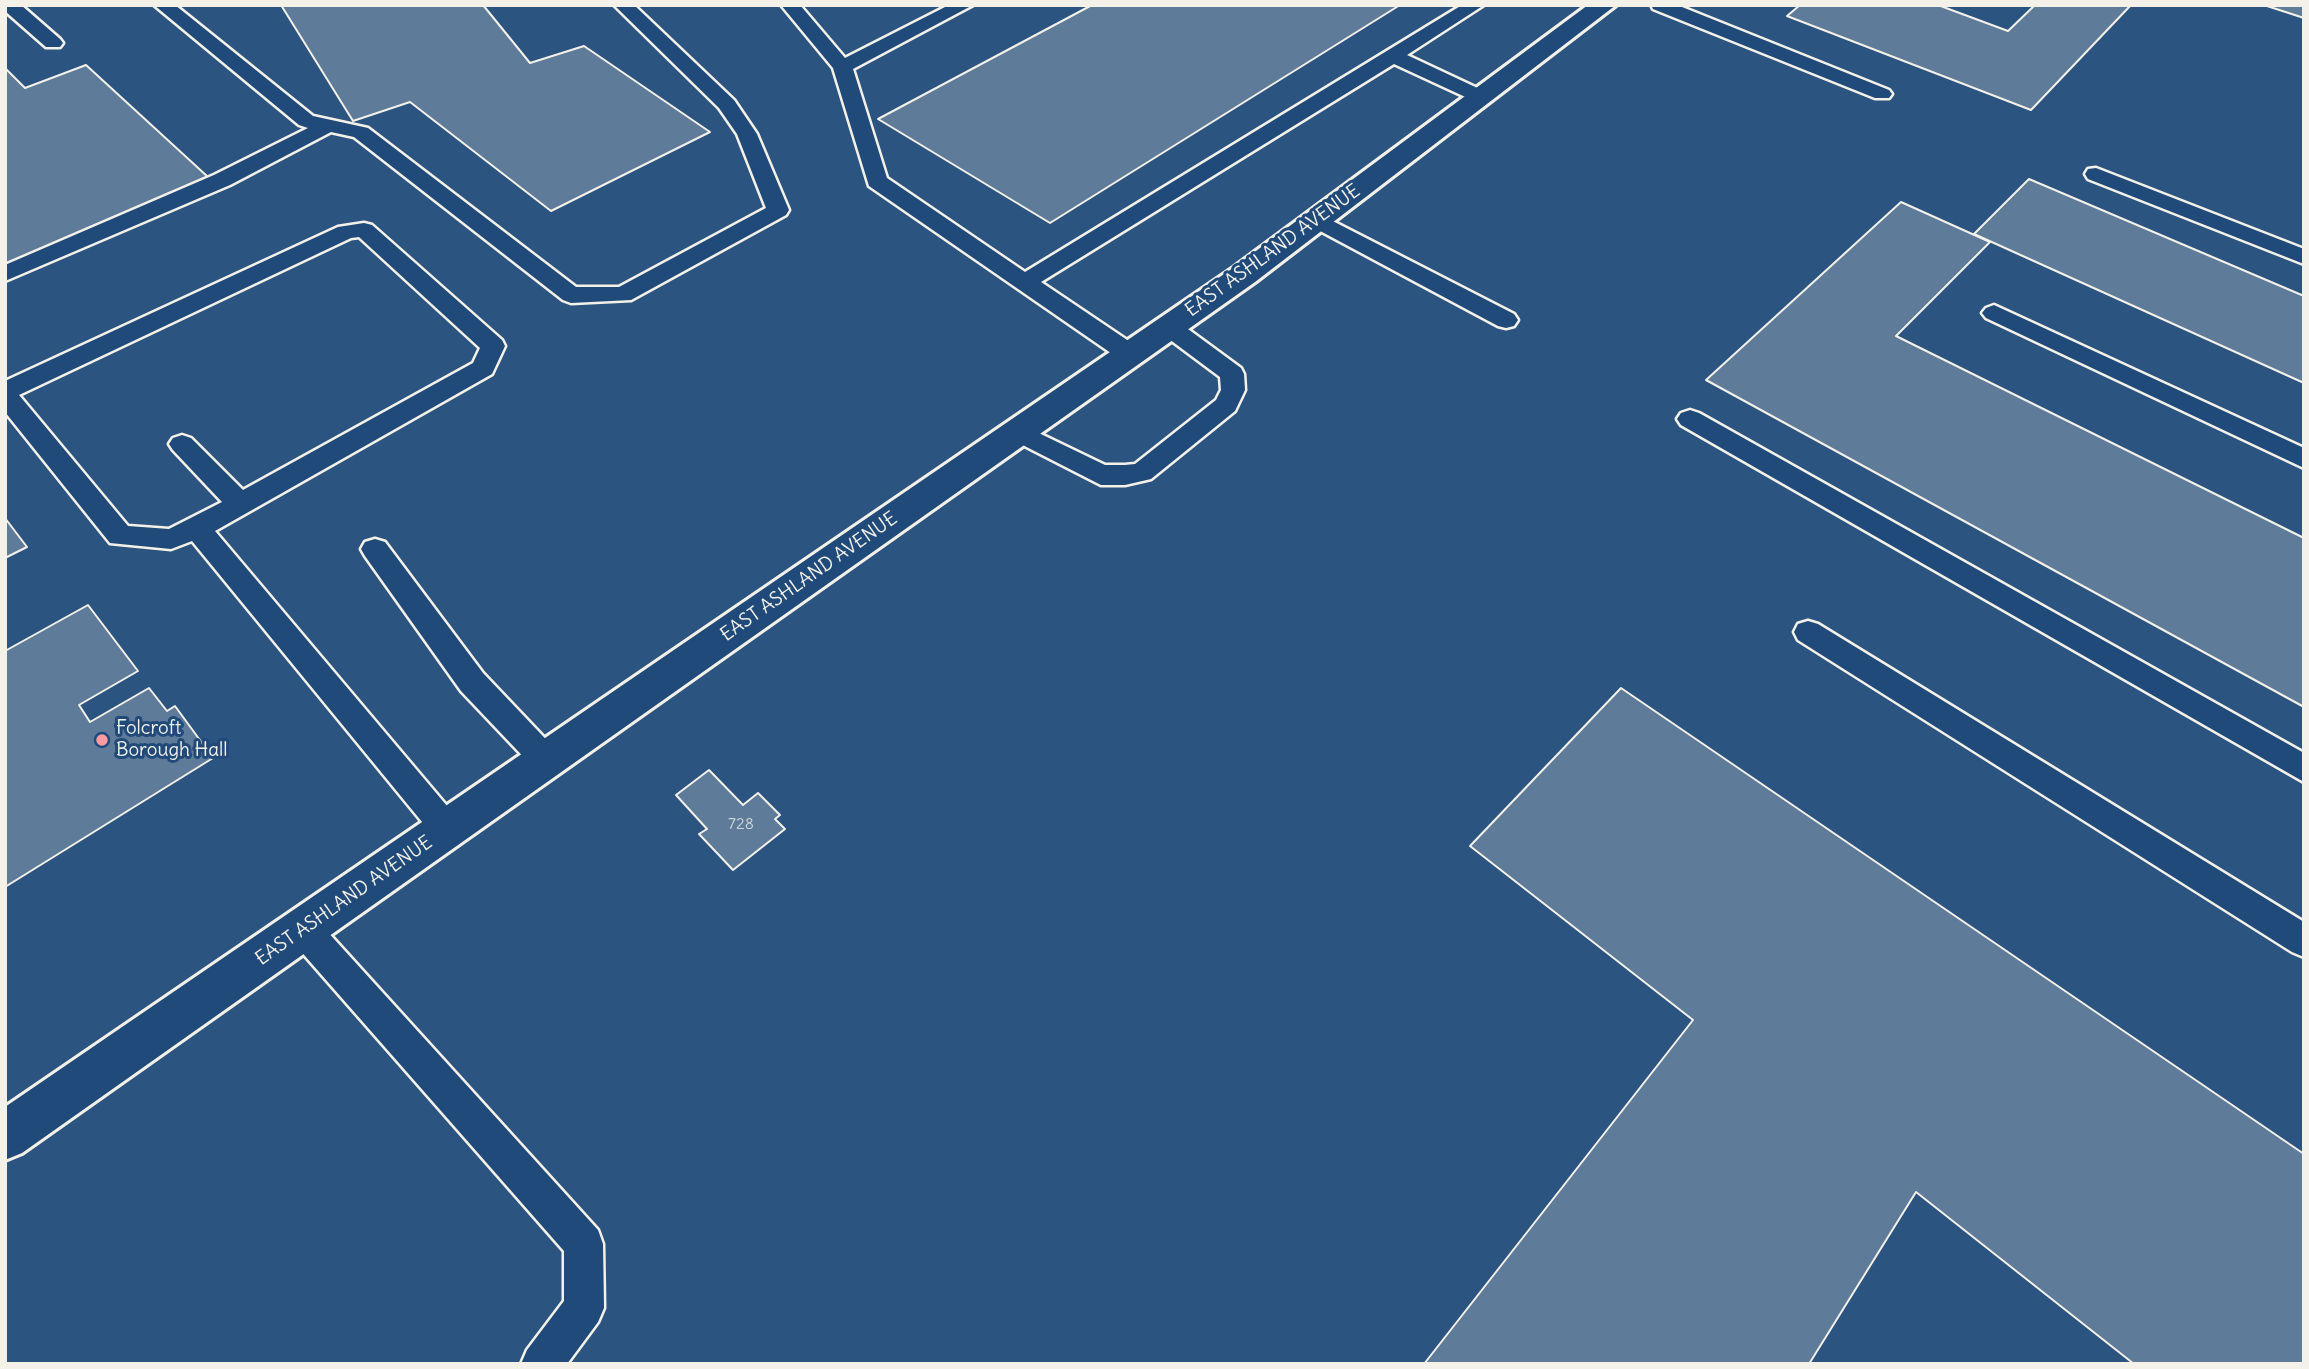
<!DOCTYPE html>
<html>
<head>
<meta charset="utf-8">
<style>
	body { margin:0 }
	#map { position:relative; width:2309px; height:1369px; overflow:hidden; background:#2c5481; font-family:Delius,sans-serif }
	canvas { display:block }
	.frame { position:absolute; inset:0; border:7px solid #f4f1e8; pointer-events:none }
</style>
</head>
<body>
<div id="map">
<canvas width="2309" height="1369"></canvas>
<div class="frame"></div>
</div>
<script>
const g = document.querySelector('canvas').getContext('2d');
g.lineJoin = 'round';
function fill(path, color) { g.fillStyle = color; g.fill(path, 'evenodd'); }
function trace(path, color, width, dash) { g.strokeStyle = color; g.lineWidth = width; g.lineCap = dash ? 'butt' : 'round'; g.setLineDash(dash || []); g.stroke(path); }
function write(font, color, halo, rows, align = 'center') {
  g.font = font + ' Delius,sans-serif'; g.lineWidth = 6; g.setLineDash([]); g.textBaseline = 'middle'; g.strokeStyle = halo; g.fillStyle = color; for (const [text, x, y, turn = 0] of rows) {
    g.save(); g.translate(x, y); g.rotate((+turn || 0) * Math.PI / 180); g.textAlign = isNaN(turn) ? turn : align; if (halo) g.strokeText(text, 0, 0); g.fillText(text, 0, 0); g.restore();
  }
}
const building = new Path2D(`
	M281 5H483L530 63 584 46 710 132 551 211 410 102 353 121Z
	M1092 5H1400L1050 223 878 119Z
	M1800 5H1938L2008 31 2035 5H2131L2031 110 1787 16Z
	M2304 5V18L2267 6V5Z
	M86 65 208 177 5 265V68L25 88Z
	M2029 179 2304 296V383L1974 234Z
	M1901 202 1990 242 1896 336 2304 538V707L1706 380Z
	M5 518 27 547 5 558Z
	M88 605 138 671 79 705 90 722 149 688 167 711 175 706 213 758 5 887V651Z
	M1621 688 2304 1154V1364H2134L1916 1192 1809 1364H1424L1693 1020 1470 846Z
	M709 770 743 805 758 793 780 815 775 819 785 829 733 870 699 834 707 829 676 795Z`);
fill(building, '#5e7b9a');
trace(building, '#f4f1e8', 2);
const lane = new Path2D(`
	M5 5H21L60 39 63 43 60 47H46L5 11Z
	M154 5H175L313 116 368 128 576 287H619L766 208 737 134 719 108 614 5H634L734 100 757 134 789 210 786 215 631 300 571 303 563 300 354 137 331 132 230 185 5 281V265L214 175 308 128 299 125Z
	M781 5H800L845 58 949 5H973L853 69 887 178 1025 272 1462 5H1484L1407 55 1488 93 1491 97 1488 101H1474L1394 64 1041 282 1139 348 1142 354 1139 360 1130 362 1121 360 869 186 833 68Z
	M1651 5H1677L1889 90 1892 94 1889 98H1875L1653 9Z
	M2096 168 2304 249V264L2088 179 2085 174 2088 169Z
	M1317 213 1514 314 1518 320 1514 326 1506 328 1498 326 1309 225 1306 220 1309 215Z
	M364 223 372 225 502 340 505 346 492 374 215 531 458 819 463 829 458 839 447 843 436 839 192 541 171 549 110 543 5 412V381L338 227ZM359 237 480 348 473 363 243 490 191 438 182 435 173 438 169 444 173 450 222 502 169 529 128 526 19 395 351 238Z
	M1994 305 2304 448V468L1986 318 1982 313 1986 308Z
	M1169 319 1177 321 1241 368 1244 374 1245 390 1235 411 1151 479 1125 485H1101L1009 438 1005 432 1009 426 1018 423 1105 465H1125L1135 464 1216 400 1221 390 1220 377 1161 333 1157 327 1161 321Z
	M1690 410 1699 413 2304 753V782L1681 425 1677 419 1681 413Z
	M375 539 385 542 483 673 557 751 561 760 557 769 546 773 535 769 461 691 365 556 361 549 365 542Z
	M1808 621 1818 624 2304 922V957L2292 952 1798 640 1794 632 1798 624Z
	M303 913 315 918 598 1230 603 1244 604 1308 598 1322 567 1364H521L527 1350 564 1301V1251L291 940 286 929 291 918Z`);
const street = new Path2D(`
	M1588 5H1616L1255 282 22 1153 5 1160V1107L1233 268Z`);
trace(lane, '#f4f1e8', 5);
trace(street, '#f4f1e8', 6);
fill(lane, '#1f4a7a');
fill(street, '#1f4a7a');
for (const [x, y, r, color] of [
	[102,740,7,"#ff9aa2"]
]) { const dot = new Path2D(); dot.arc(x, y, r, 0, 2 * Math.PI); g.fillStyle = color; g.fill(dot); trace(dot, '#1f4a7a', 2.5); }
write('16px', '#ced4d4', null, [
	["728",741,824]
]);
write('19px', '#f4f1e8', '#1f4a7a', [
	["EAST ASHLAND AVENUE",1273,251,-36],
	["EAST ASHLAND AVENUE",809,577,-35],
	["EAST ASHLAND AVENUE",344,901,-35]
]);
write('19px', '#f4f1e8', '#1f4a7a', [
	["Folcroft",116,729],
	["Borough Hall",116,751]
], 'left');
</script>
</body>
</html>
